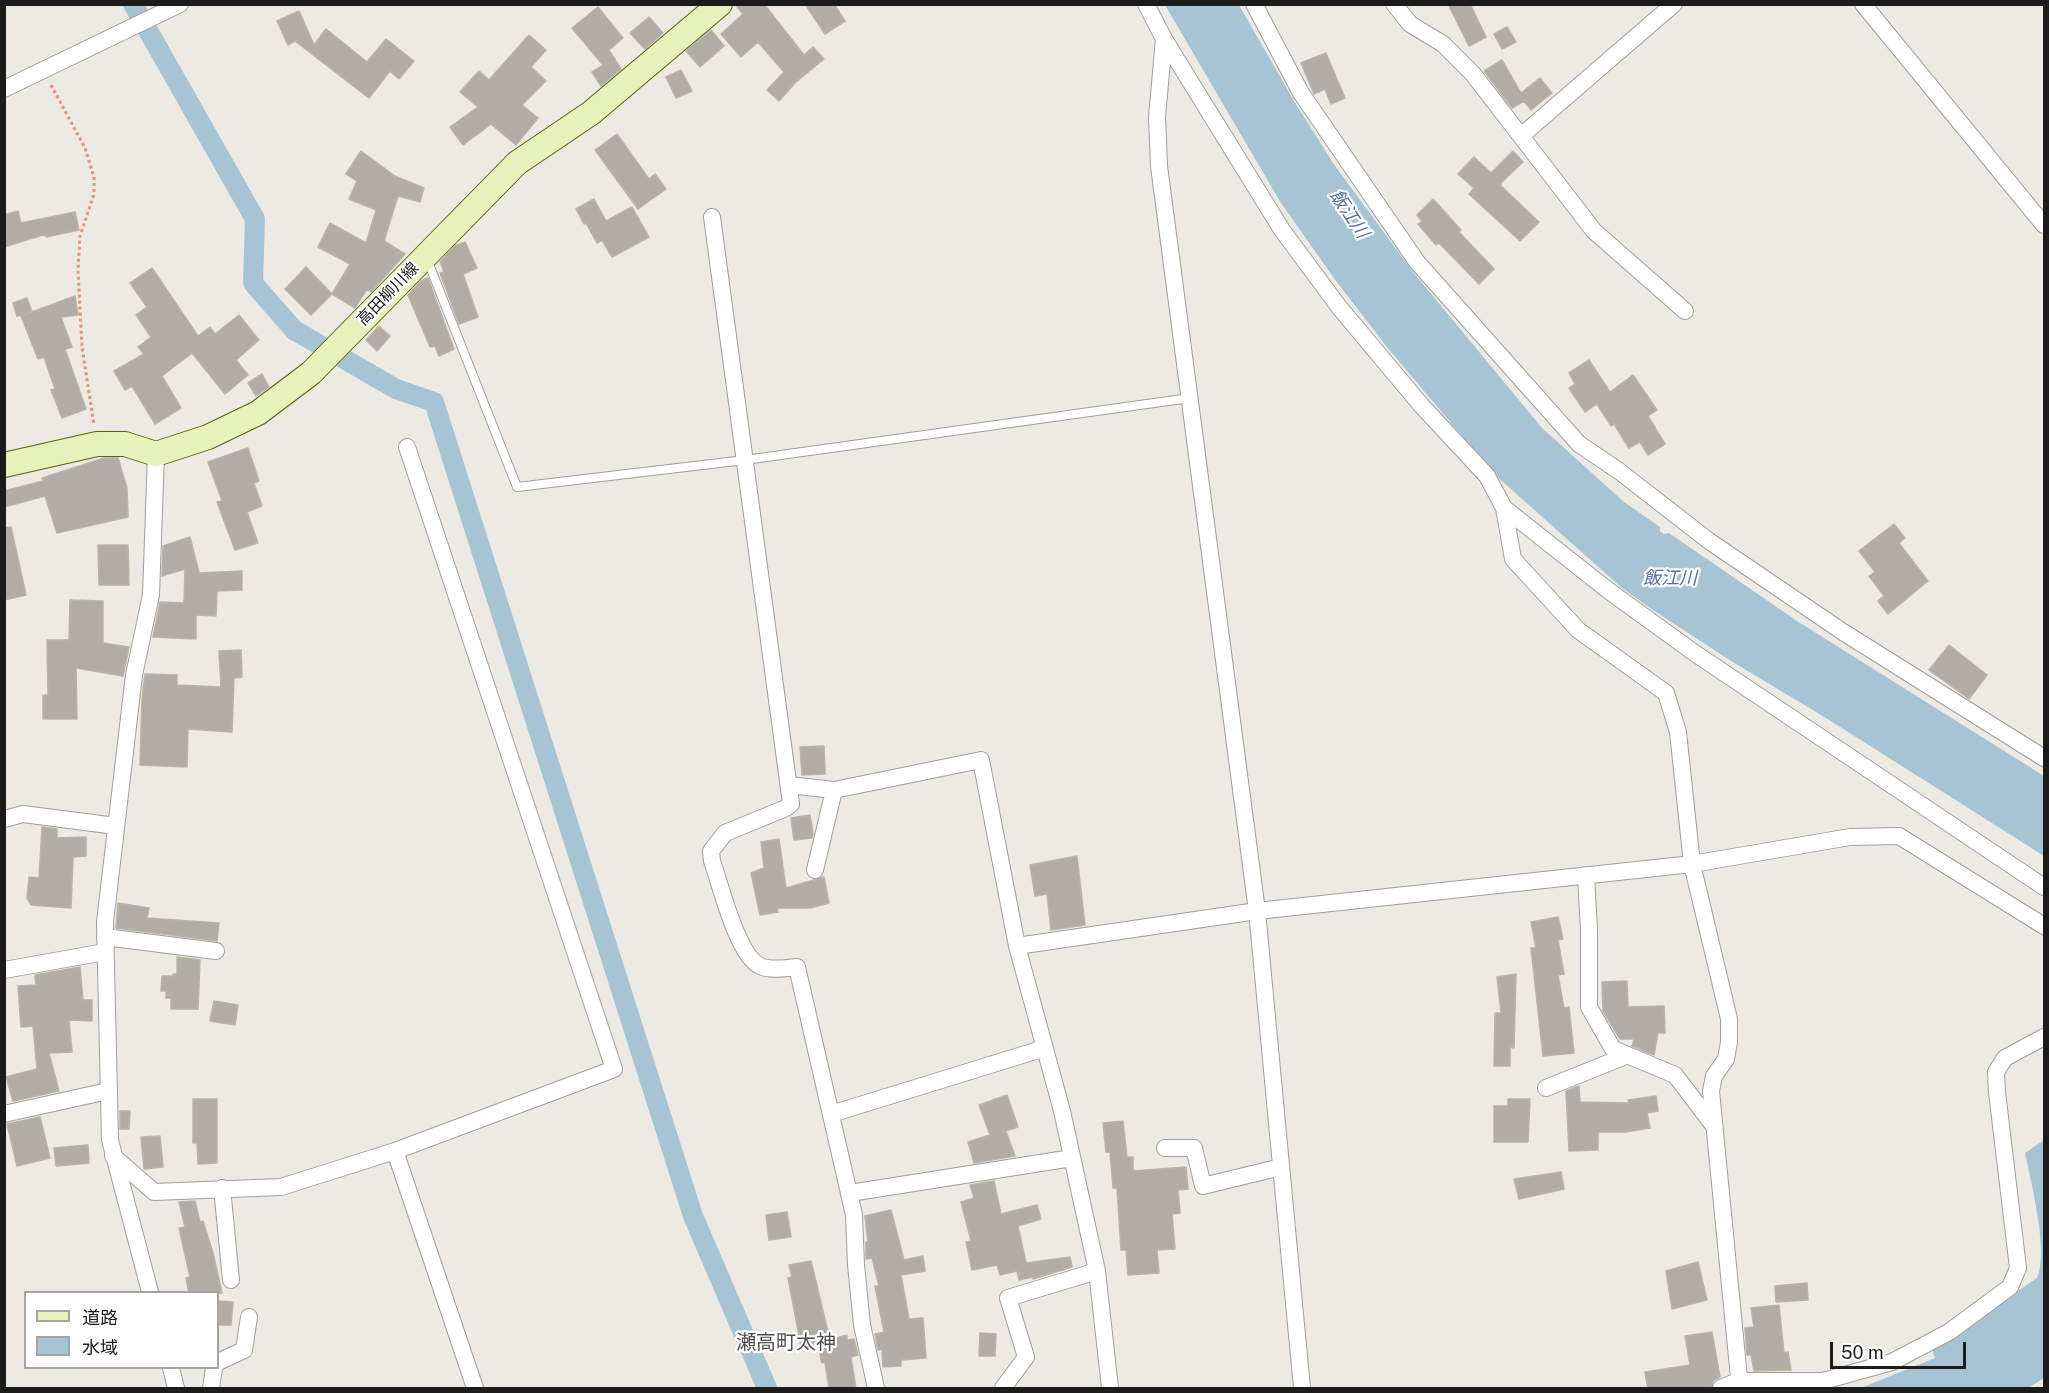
<!DOCTYPE html>
<html>
<head>
<meta charset="utf-8">
<style>
	body { margin:0 }
	#map { position:relative; width:2049px; height:1393px; overflow:hidden; background:#eceae2; font-family:"Public Sans","Noto Sans JP",sans-serif }
	canvas { display:block }
	.frame { position:absolute; inset:0; border:6px solid #1b1b1b; pointer-events:none }
	.legend { position:absolute; left:24px; top:1291px; width:195px; height:78px; box-sizing:border-box; background:#fff; border:2px solid #a4a4a4; margin:0; padding:8px 10px; list-style:none; font-size:18px; color:#1b1b1b }
	.legend li { display:flex; align-items:center; gap:12px; height:30px }
	.legend b { width:30px; border:2px solid #a4a4a4 }
	.scale { position:absolute; left:1830px; top:1342px; width:136px; height:27px; box-sizing:border-box; border:3px solid #1b1b1b; border-top:0; padding-left:8px; font-size:18px; line-height:21px; white-space:nowrap; color:#1b1b1b; -webkit-text-stroke:4px #fff; paint-order:stroke }
</style>
</head>
<body>
<div id="map">
<canvas width="2049" height="1393"></canvas>
<div class="frame"></div>
<ul class="legend">
<li><b style="height:8px;background:#e7f2ba"></b>道路</li>
<li><b style="height:16px;background:#a7c4d5"></b>水域</li>
</ul>
<div class="scale">50 m</div>
</div>
<script>
const g = document.querySelector('canvas').getContext('2d');
g.lineJoin = 'round';
function fill(path, color) { g.fillStyle = color; g.fill(path, 'evenodd'); }
function trace(path, color, width, dash) { g.strokeStyle = color; g.lineWidth = width; g.lineCap = dash ? 'butt' : 'round'; g.setLineDash(dash || []); g.stroke(path); }
function write(font, color, halo, rows, align = 'center') {
  g.font = font + ' "Public Sans","Noto Sans JP",sans-serif'; g.lineWidth = 4.5; g.setLineDash([]); g.textBaseline = 'middle'; g.strokeStyle = halo; g.fillStyle = color; for (const [text, x, y, turn = 0] of rows) {
    g.save(); g.translate(x, y); g.rotate((+turn || 0) * Math.PI / 180); g.textAlign = isNaN(turn) ? turn : align; if (halo) g.strokeText(text, 0, 0); g.fillText(text, 0, 0); g.restore();
  }
}
fill(new Path2D(`
	M1165 5H1239L1294 101 1333 163 1413 272 1542 428 1624 502 1660 527V531L1664 534 1669 533 1797 621 2044 776V856L1826 718 1731 661 1650 608 1622 588 1494 474 1387 347 1336 281 1281 203Z
	M2044 1140V1378L2028 1388H1855L1863 1387 1935 1358 1932 1349 2037 1278C2049 1252 2031 1182 2025 1153Z`), '#a7c4d5');
trace(new Path2D(`
	M133 4 255 219 253 283 294 330 396 389 434 402 693 1216 767 1388`), '#a7c4d5', 20);
const building = new Path2D(`
	M735 4H764L804 55 813 47 824 59 796 82 779 101 767 90 784 72 758 42 741 57 721 34 743 14Z
	M805 4H834L845 21 825 34Z
	M1448 4H1470L1486 37 1469 46Z
	M598 7 623 38 609 50 621 69 601 86 592 72 603 65 572 28Z
	M299 11 314 45 326 29 367 62 386 39 414 61 399 79 390 71 369 98 295 41 288 45 277 21Z
	M649 17 663 33 645 49 630 33Z
	M1507 27 1516 42 1502 49 1494 34Z
	M711 30 724 46 700 67 686 51Z
	M529 35 546 50 531 67 546 81 522 105 538 118 516 145 491 124 463 145 450 127 478 107 460 92 479 71 489 80Z
	M1326 53 1345 98 1331 104 1325 89 1314 94 1301 63Z
	M1502 60 1521 93 1540 78 1552 93 1531 110 1524 101 1512 108 1484 71Z
	M681 70 692 91 676 98 666 77Z
	M617 134 649 179 655 174 666 189 638 209 595 150Z
	M361 151 395 176 424 188 420 202 398 196 384 241 405 254 371 292 367 289 355 308 332 294 311 315 285 289 306 267 332 294 350 264 318 247 330 223 366 243 376 210 349 199 357 181 346 174Z
	M1513 151 1523 162 1501 183V186L1539 222 1520 241 1469 194 1474 188 1458 174 1474 157 1491 173Z
	M594 199 606 221 632 207 649 237 612 257 602 240 597 243 586 223 584 224 576 209Z
	M1433 199 1461 230 1459 232 1494 269 1479 284 1439 243 1436 245 1418 224 1422 221 1417 215Z
	M18 211 21 223 75 212 79 230 46 237V234L4 247V215Z
	M465 242 477 268 463 274 478 317 459 324 440 273 444 272 440 262 455 246Z
	M152 268 198 336 210 327 215 334 239 315 259 340 236 360 248 375 225 394 192 353 162 376 181 408 155 424 132 386 125 390 114 371 144 354 138 347 151 337 136 315 147 307 130 283Z
	M428 278 454 349 439 356 435 346 430 347 408 295 421 281Z
	M75 296 78 315 61 317 72 347 65 349 86 409 62 418 51 390 55 389 44 357 38 359 21 316Z
	M27 298 32 312 17 316 13 303Z
	M379 326 390 336 377 351 366 340Z
	M1589 360 1610 392 1633 375 1657 410 1648 416 1665 444 1648 455 1640 442 1629 448 1614 424 1611 426 1597 404 1585 412 1569 388 1575 384 1569 373Z
	M262 374 269 387 256 396 248 383Z
	M248 448 259 481 254 483 262 506 247 512 258 543 235 550 217 502 222 501 208 462Z
	M104 458H118L127 488 128 517 57 533 45 496 4 507V491L43 481 42 478Z
	M1894 524 1905 538 1899 543 1928 581 1888 614 1878 601 1884 596 1869 576 1875 572 1859 551Z
	M11 527 26 595 4 600V528Z
	M190 537 199 573 242 571V590L217 591 216 616 196 615V639L153 637 160 602 184 603 185 569 162 576 163 546Z
	M98 545H128L129 585H99Z
	M70 600 103 601V643L129 647 123 676 76 668 77 719H43V695H48L47 640H69Z
	M1949 645 1987 675 1969 699 1929 670Z
	M241 650 242 677 234 678 232 732 188 729 187 767 140 765 142 699 145 674 177 675V685L221 687 219 651Z
	M824 746 825 774 802 775 800 747Z
	M810 815 813 833 812 838 794 840 791 818Z
	M42 827 57 829V838L86 837V856L73 857 71 908 31 905 27 898 29 877 39 878Z
	M779 839 786 888 824 877 829 903 810 908H777L778 912 760 915 751 873 764 868 761 842Z
	M1077 856 1085 925 1051 930 1047 894 1035 896 1030 865Z
	M118 903 149 908 147 918 219 923 217 941 116 928Z
	M1558 917 1563 939 1558 940 1564 974 1558 975 1564 1008 1569 1007 1574 1053 1543 1056 1531 948H1536L1531 922Z
	M177 957 200 960 198 1009H171V998H166V991H161L162 976H173V974H177Z
	M80 967 83 1000H92V1021L69 1020 72 1052 49 1053 59 1091 13 1101 6 1077 37 1069 33 1026 21 1027 18 986 36 985 35 975Z
	M1516 974 1514 1048 1510 1047V1066H1494L1495 1013H1501L1497 977Z
	M1627 981 1628 1007 1664 1006 1665 1033H1658L1654 1055 1632 1046 1634 1039H1620L1603 1011 1602 982Z
	M214 1001 238 1005 235 1025 210 1021Z
	M1579 1086 1580 1102 1629 1103 1628 1100 1656 1096 1658 1111 1647 1113 1650 1128 1625 1132H1598V1150L1569 1151 1566 1091Z
	M1007 1095 1018 1127 1006 1131 1015 1156 974 1163 968 1142 990 1135 979 1105Z
	M193 1099H217V1163L198 1164 197 1143H193Z
	M1508 1099H1530L1528 1142H1494V1106H1508Z
	M120 1111H130L129 1129H120Z
	M40 1117 50 1158 17 1166 7 1124Z
	M1123 1121 1127 1157H1133V1171L1186 1167 1188 1189 1178 1190 1180 1213 1172 1214 1175 1249 1157 1250 1159 1273 1128 1275 1126 1250H1121L1117 1188H1113L1110 1152H1106L1103 1123Z
	M160 1136 163 1167 144 1169 141 1137Z
	M88 1145 89 1163 56 1166 54 1148Z
	M1561 1172 1564 1189 1519 1199 1514 1179Z
	M994 1181 1001 1214 1037 1205 1041 1219 1018 1226 1026 1263 1070 1257 1072 1267 1033 1279V1277L1019 1280 1017 1271 1000 1275 997 1265 972 1270 966 1242 971 1241 961 1202 974 1198 970 1185Z
	M195 1201 200 1222 203 1221 213 1253 222 1293H189L186 1278 190 1277 179 1228 185 1227 179 1202Z
	M891 1210 904 1260 923 1256 925 1271 901 1275 909 1319 923 1318 926 1358 901 1360V1366L883 1367 882 1349 878 1350 875 1334 884 1332 875 1286H879L872 1258 866 1259V1242H868L865 1216Z
	M787 1212 791 1237 769 1240 766 1215Z
	M811 1261 830 1340 847 1335V1340L854 1339 858 1355 851 1357 856 1389H829L825 1362 822 1363 817 1343 828 1341 801 1346 788 1278 792 1277 789 1265Z
	M1698 1262 1707 1300 1672 1309 1666 1271Z
	M1807 1283 1808 1300 1776 1302 1775 1286Z
	M218 1301 233 1302 231 1325H218Z
	M1779 1305 1784 1353 1788 1352 1791 1370 1754 1371 1751 1355H1747L1745 1328 1754 1327 1751 1308Z
	M1712 1332 1720 1377 1713 1381 1711 1389H1648L1645 1372 1690 1365 1685 1336Z
	M980 1333 996 1334 995 1356H979Z`);
fill(building, '#b1aca5');
trace(building, '#bcb3a6', 1.5);
const lane = new Path2D(`
	M427 259 517 487 745 460 1190 398`);
const street = new Path2D(`
	M1146 4 1164 39 1282 230 1339 307 1421 405 1487 476 1504 508 1513 559 1578 630 1666 693 1678 732 1692 864 1729 1019V1042L1726 1059 1714 1076 1711 1091 1740 1388
	M1254 4 1301 93 1417 262 1579 444 1619 471 1709 541 1843 632 2044 758
	M1394 4 1410 24 1443 44 1473 74 1594 231 1685 311
	M1863 4 2044 225
	M1164 39 1157 117 1159 166 1257 911 1302 1388
	M4 89 180 4
	M1521 136 1674 4
	M712 217 791 804 786 808 725 833 711 851 712 861C721 886 737 955 760 966 771 971 785 968 797 967L854 1215 856 1265 862 1325 876 1388
	M1504 508 1609 591 1696 654 2044 887
	M789 785 834 790 981 760 1017 946
	M4 819 23 814 116 826
	M815 870 834 790
	M1586 875 1589 930V1007L1613 1049 1675 1075 1714 1126
	M105 937 216 951
	M4 970 105 952
	M1546 1088 1628 1055
	M4 1114 108 1091
	M831 1114 1045 1048
	M1165 1148H1194L1203 1186 1281 1167
	M395 1151 475 1388
	M113 1156 154 1192 281 1187 395 1151 614 1069 407 447
	M222 1188 231 1280
	M850 1193 1072 1158
	M150 1292 110 1140 105 922 134 675 151 595 156 454
	M218 1362 244 1350 249 1317
	M171 1368 176 1388
	M211 1388 214 1368
	M1003 1388 1026 1357 1008 1298 1097 1271
	M1110 1388 1097 1271 1062 1111 1017 946 1257 911 1692 864 1850 837 1899 836 2044 926
	M1721 1388 1738 1381H1823L1892 1362 1949 1332 2010 1287 2018 1268 1997 1092 1996 1072 2005 1058 2044 1037`);
const secondary = new Path2D(`
	M4 465 97 444H125L156 454 208 437 258 413 311 373 517 163 591 113 720 4`);
trace(lane, '#9f9f9f', 10);
trace(street, '#9f9f9f', 18);
trace(secondary, '#506510', 26);
trace(new Path2D(`
	M51 85 85 148 94 177V194L80 236 78 270 82 347 94 425`), '#ea9175', 3, [3, 3]);
trace(lane, '#fff', 8);
trace(street, '#fff', 16);
trace(secondary, '#e7f2ba', 24);
write('16px', '#1b1b1b', '#fff', [
	["高田柳川線",388,294,-46]
]);
write('italic 18px', '#536fa0', '#fff', [
	["飯江川",1349,214,56],
	["飯江川",1670,578]
]);
write('20px', '#4e4e4e', '#fff', [
	["瀬高町太神",786,1343]
]);
</script>
</body>
</html>
